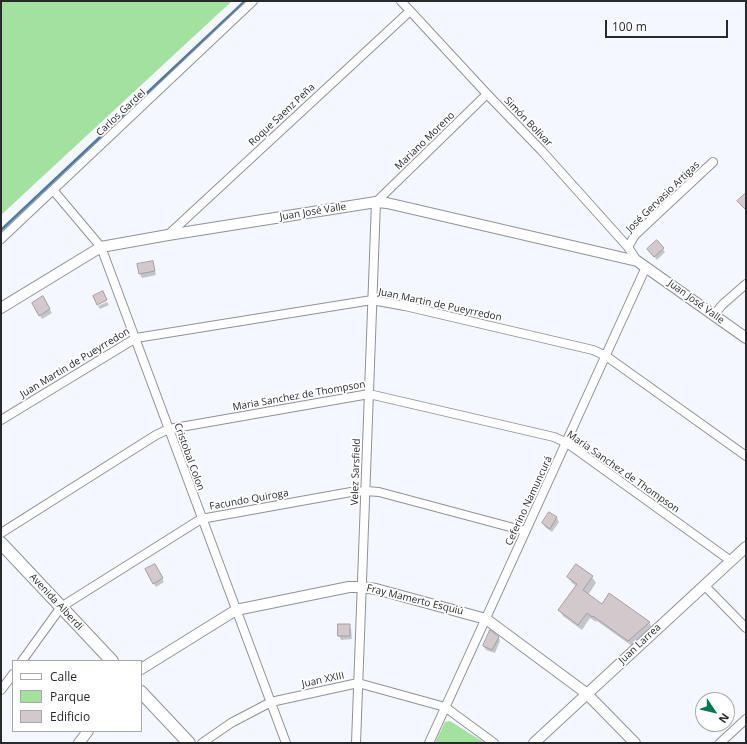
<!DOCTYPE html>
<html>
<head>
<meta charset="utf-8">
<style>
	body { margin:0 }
	#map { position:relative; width:747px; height:744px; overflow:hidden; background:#f5f7fe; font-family:"Open Sans",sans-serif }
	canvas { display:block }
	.frame { position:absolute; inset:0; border:2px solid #28292d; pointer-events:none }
	.legend { position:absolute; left:12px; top:660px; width:130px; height:72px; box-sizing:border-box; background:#fff; border:1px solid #a9a9ab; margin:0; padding:5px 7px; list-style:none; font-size:12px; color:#28292d }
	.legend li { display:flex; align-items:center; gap:8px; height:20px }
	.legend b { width:20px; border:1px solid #a9a9ab }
	.north { position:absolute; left:695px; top:692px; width:40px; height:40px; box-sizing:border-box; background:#fff; border:1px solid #a9a9ab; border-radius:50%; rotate:125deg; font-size:11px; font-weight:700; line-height:16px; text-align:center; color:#28292d }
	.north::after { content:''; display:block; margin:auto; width:14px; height:18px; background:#007753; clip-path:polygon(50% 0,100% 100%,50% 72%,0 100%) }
	.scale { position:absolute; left:605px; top:20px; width:123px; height:18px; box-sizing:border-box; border:2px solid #28292d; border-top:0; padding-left:5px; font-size:12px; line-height:14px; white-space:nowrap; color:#28292d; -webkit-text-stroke:3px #fff; paint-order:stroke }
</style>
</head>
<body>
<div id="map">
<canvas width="747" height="744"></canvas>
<div class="frame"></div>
<ul class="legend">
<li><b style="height:5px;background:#fff"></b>Calle</li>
<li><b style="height:11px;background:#a3e19f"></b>Parque</li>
<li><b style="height:11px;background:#d3c8cc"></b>Edificio</li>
</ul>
<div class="north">N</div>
<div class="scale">100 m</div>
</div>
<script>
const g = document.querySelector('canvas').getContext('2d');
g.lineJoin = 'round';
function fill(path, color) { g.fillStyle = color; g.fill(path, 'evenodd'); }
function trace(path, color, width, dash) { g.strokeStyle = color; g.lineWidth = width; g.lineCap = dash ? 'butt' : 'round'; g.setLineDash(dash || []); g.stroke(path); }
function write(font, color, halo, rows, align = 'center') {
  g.font = font + ' "Open Sans",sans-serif'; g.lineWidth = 3.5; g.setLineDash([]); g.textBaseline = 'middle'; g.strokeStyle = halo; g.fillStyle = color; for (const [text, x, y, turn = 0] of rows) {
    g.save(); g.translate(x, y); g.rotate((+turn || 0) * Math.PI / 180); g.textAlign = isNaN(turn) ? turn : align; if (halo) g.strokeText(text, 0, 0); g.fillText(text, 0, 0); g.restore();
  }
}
fill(new Path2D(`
	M1 1H232L1 215Z
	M450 721 485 743H435L445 722Z`), '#a3e19f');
fill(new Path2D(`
	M648 249H663L665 252 657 260Z
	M152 262 156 275 142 278 140 274Z
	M43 298 52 313 42 319 33 304Z
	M107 302 109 305 100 309 98 306Z
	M550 513 557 518 559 522 552 532 545 527 543 523Z
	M154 565 164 582 156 587 146 570Z
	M568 577H592L596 583 588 595 602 605 649 623 653 629 632 646 597 621 596 622 590 618 582 630 563 616 559 610 576 586 572 583Z
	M339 625H349L351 629 352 639 341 640 339 636Z
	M498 637 500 641 495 653 486 650 484 646Z`), '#0003');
trace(new Path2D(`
	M1 230 245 1`), '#4c7aa6', 2.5);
const building = new Path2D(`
	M746 193V210L737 201Z
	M657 240 664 248 654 257 647 249Z
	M153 261 155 271 139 274 137 264Z
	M103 291 107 300 97 305 93 296Z
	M43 296 50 309 39 316 32 303Z
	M549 512 557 517 550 529 542 523Z
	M155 564 163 578 153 584 145 569Z
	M576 564 593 576 583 590 602 604 609 593 650 622 628 641 593 616 592 617 587 613 578 625 558 610 577 584 567 577Z
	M338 624H350V636H338Z
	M490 630 499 637 492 650 483 646Z`);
fill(building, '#d3c8cc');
trace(building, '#a79c9f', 1);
const minor = new Path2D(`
	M401 1 487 94 541 150 628 247 637 261
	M53 190 101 247 286 743
	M168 235 410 11
	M1 239 253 1
	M628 247 635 235 713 162
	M714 315 722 305 746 284
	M1 420 136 338 372 300 405 306 593 350 606 356 746 456
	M1 533 156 435 169 429 369 394 554 437 567 443 731 561
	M704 585 746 628
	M22 661 61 607 201 519 351 492 366 491 379 492 525 531
	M1 690 13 674
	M202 743 231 723 271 702 358 683 445 707 494 743
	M356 743 376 202 487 94
	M429 743 646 267
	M720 743 746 719`);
const tertiary = new Path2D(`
	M1 308 101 247 168 235 376 202 387 203 637 261 746 338
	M141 669 236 610 349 587H361L376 589 486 619 586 693 635 743
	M79 743 88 731
	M534 743 746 547`);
const secondary = new Path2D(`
	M1 543 112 661
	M141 692 189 743`);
trace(minor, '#8f929a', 10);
trace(tertiary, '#8f929a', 12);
trace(secondary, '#8f929a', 14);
trace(minor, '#fff', 8);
trace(tertiary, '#fff', 10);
trace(secondary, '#fff', 12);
write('10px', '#28292d', '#fff', [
	["Carlos Gardel",121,113,-43],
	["Roque Saenz Peña",282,115,-43],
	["Simón Bolívar",528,122,46],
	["Mariano Moreno",425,141,-44],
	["José Gervasio Artigas",663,197,-44],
	["Juan José Valle",313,212,-9],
	["Juan José Valle",696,302,36],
	["Juan Martin de Pueyrredon",440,305,12],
	["Juan Martin de Pueyrredon",75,363,-31],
	["Maria Sanchez de Thompson",299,396,-10],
	["Cristobal Colon",189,457,70],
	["Velez Sarsfield",356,472,-88],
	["Maria Sanchez de Thompson",623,472,35],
	["Facundo Quiroga",249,500,-10],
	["Ceferino Namuncurá",529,501,-65],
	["Fray Mamerto Esquiú",415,600,14],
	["Avenida Alberdi",56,602,47],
	["Juan Larrea",640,644,-43],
	["Juan XXIII",323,680,-12]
]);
</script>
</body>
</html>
